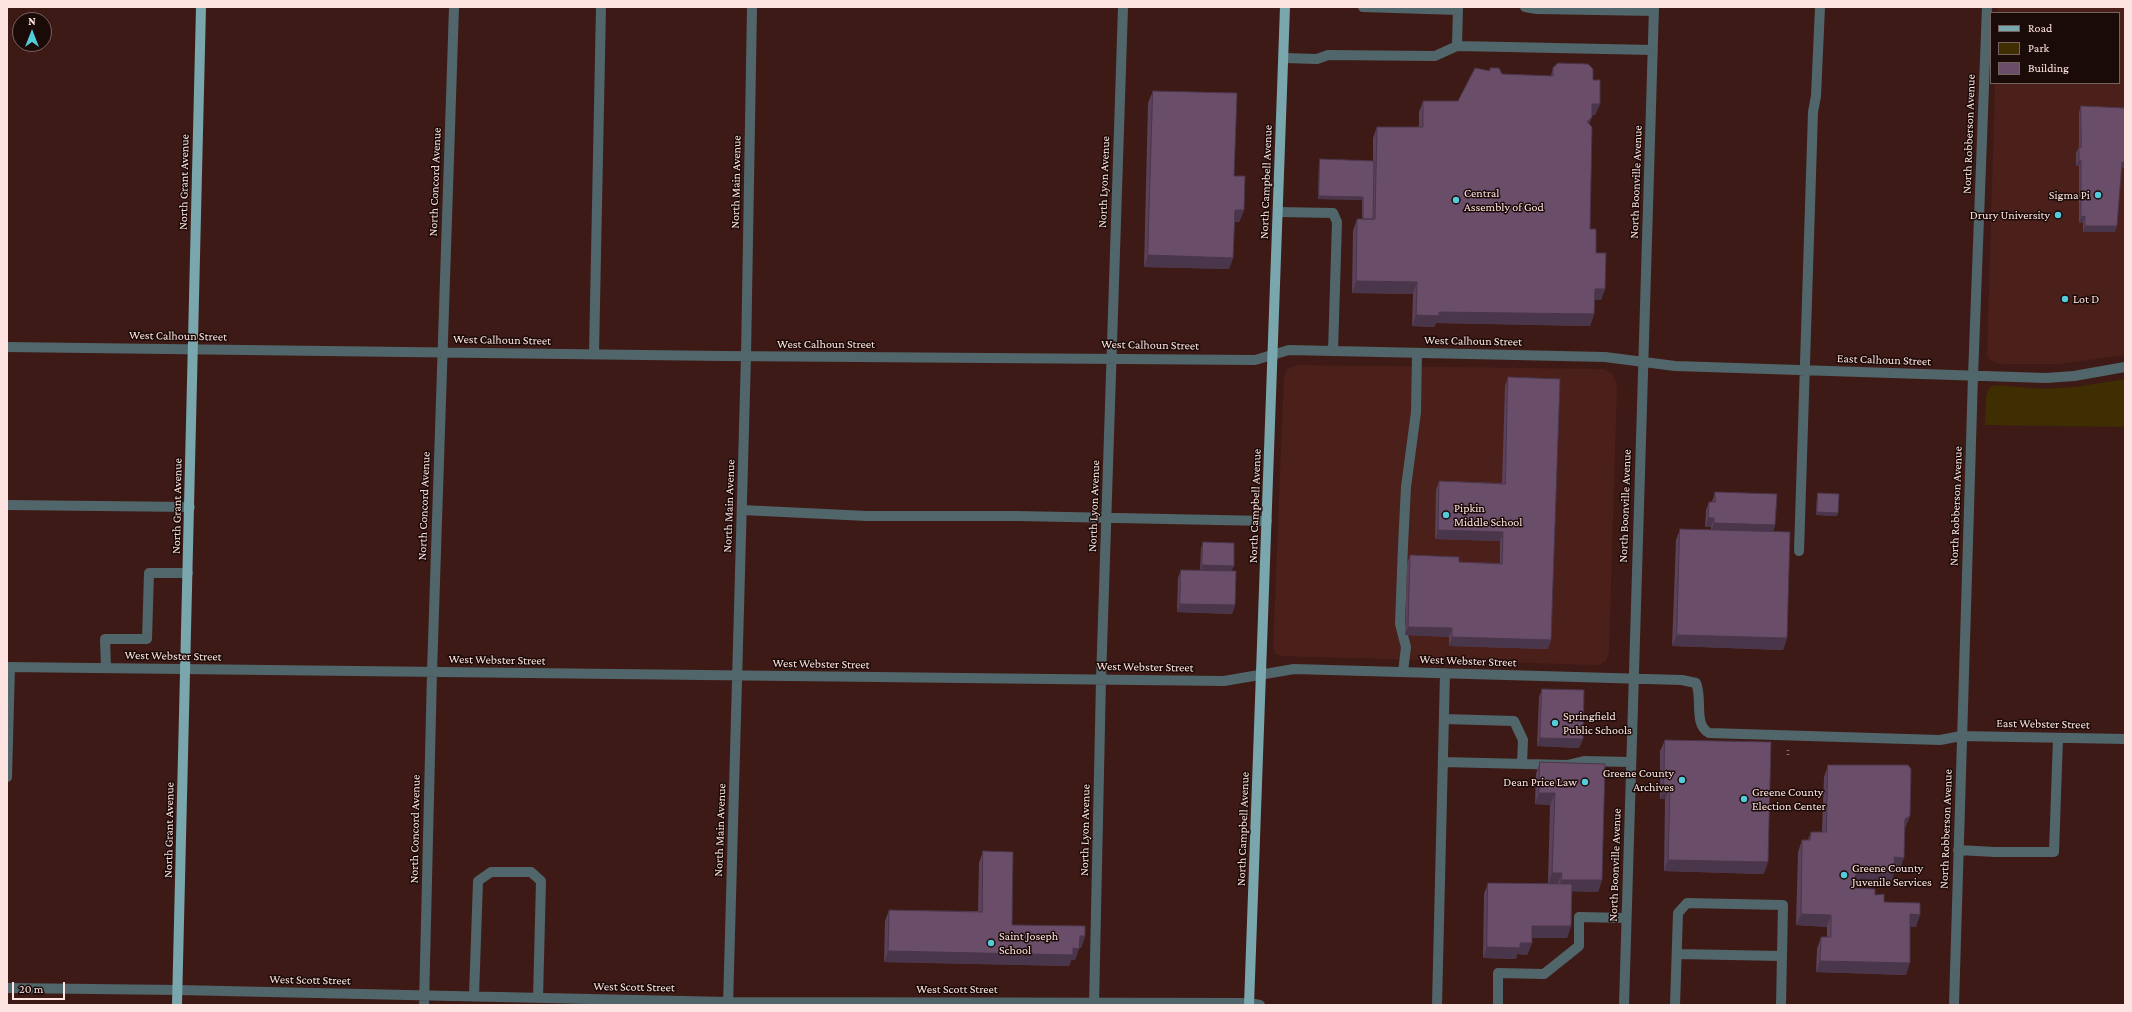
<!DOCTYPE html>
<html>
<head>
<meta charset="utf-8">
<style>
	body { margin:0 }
	#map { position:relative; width:2132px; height:1012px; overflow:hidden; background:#3e1a16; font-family:"Crimson Pro",serif }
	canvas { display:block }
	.frame { position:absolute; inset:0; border:8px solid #fee4e0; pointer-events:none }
	.legend { position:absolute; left:1990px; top:12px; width:130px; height:72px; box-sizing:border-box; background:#1a0a08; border:1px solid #75615e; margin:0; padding:5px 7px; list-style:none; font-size:12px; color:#fee4e0 }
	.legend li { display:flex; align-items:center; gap:8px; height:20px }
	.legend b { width:20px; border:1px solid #75615e }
	.north { position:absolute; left:12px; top:12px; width:40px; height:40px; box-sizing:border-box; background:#1a0a08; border:1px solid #75615e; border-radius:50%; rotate:0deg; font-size:11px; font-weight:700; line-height:16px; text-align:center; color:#fee4e0 }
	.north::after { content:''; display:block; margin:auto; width:14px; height:18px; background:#53cbdb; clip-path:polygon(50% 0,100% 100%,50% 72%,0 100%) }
	.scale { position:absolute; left:12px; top:982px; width:53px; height:18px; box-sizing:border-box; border:2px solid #fee4e0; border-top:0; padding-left:5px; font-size:12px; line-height:14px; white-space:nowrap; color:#fee4e0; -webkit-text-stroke:3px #1a0a08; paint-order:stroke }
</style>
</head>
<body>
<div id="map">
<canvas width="2132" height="1012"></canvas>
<div class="frame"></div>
<ul class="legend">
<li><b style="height:5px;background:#79a7ad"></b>Road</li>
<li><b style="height:11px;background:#3e2e01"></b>Park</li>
<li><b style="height:11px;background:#6a4d69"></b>Building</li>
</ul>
<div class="north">N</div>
<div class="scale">20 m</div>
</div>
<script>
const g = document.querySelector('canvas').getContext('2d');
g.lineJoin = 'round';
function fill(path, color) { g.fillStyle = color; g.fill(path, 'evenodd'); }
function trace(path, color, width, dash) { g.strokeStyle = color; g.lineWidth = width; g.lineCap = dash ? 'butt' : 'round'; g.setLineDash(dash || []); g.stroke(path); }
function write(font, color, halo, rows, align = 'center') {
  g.font = font + ' "Crimson Pro",serif'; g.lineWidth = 3; g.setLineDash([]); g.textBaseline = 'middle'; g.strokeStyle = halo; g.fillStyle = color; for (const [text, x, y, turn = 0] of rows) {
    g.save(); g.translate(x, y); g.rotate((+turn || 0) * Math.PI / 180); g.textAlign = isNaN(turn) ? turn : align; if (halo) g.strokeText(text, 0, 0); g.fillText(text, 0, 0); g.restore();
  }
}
fill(new Path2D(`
	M1998 7H2125V355L2059 364H2001L1991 361 1987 355 1995 83H2119V13H1997Z
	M1299 365 1604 369 1613 375 1617 384 1609 653 1606 661 1598 665 1281 656 1275 654 1273 647 1284 377 1288 368Z`), '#4b1f1a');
fill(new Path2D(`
	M2125 379V427L1985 425 1986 396 1989 388 1995 385 2044 389 2075 387Z`), '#3e2e01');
trace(new Path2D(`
	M1788 750V758`), '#957571', 2.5, [1, 3]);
trace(new Path2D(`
	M1363 7 1458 10
	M1458 7 1457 46 1653 50
	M1525 7 1537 9 1654 11
	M1284 58 1317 59 1328 55 1435 56 1457 46
	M1278 212 1333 213 1337 222 1333 351
	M7 347 723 356 1255 360 1289 350 1605 357 1675 366 2046 378 2074 376 2125 367
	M594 354 601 7
	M7 505 190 507
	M742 510 867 516H1017L1267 521
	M1799 551 1813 112 1816 96 1820 7
	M7 667 1224 681 1294 669 1682 680 1696 683C1703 699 1693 724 1709 733L1940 740 1961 736 2125 739
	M106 668 105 639H147L149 573H188
	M1403 672 1406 647 1400 624 1403 546 1406 487 1416 412 1417 353
	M1444 719 1514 721 1523 740 1522 764
	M1443 762 1567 765 1584 761 1631 762
	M7 777 10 667
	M1958 850 1995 852H2054L2058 738
	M1677 954 1782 956
	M7 988 178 990 728 1002 1249 1003 1260 1005
	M474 996 478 881 491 872H531L541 881 538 998
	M424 1005 432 672 454 7
	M728 1005 746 356 752 7
	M1094 1005 1101 680 1123 7
	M1437 1005 1445 673
	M1498 1005V973L1544 974 1579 946V917L1626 918
	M1624 1005 1654 7
	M1675 1005 1678 913 1687 903 1783 905 1781 1005
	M1954 1005 1973 376 1987 7`), '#51666a', 10);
trace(new Path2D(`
	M177 1005 201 7
	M1249 1005 1285 7`), '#79a7ad', 10);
fill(new Path2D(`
	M1490 68 1502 74 1551 76 1553 68 1593 80 1600 104 1595 115H1592L1589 124 1590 229 1605 289 1601 300H1594V314L1590 326 1436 323 1434 327 1412 326 1413 294 1352 293 1353 231 1357 219H1362V200L1318 199 1319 162 1320 159 1373 161V138L1377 127H1419V112L1423 101H1458L1489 71Z
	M1153 91 1234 176 1244 210 1239 222H1234L1233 258 1229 269 1144 267 1148 103Z
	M2081 106 2125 108V168H2121L2115 232H2083V222L2079 223V166H2076V153L2079 147V112Z
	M1508 377 1548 649 1449 646V637L1405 635 1407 564 1410 555 1459 562 1500 563V541L1435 539 1436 490 1439 481 1502 483 1505 386Z
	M1715 492 1775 525 1773 532 1787 638 1783 650 1672 646 1676 540 1680 529 1711 530V527H1705L1706 510 1709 502H1712Z
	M1818 493 1837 516 1816 515 1817 496Z
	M1203 542 1232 571 1235 605 1232 614 1177 612 1178 578 1181 570H1200L1201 548Z
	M1542 689 1583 739 1579 748 1537 746 1539 697Z
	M1665 740 1764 874 1664 871 1665 799H1660V751Z
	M1540 762 1602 880 1598 892 1572 891 1571 926 1567 938H1532V943L1527 955 1517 954 1516 959 1483 958 1484 894 1488 883H1548L1550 805 1535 804 1536 774Z
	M1828 765 1910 816 1905 828 1900 869H1895L1891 882 1858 881 1855 883V888L1875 895 1916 927 1910 926 1906 975 1816 972 1817 949 1821 937H1827V927L1796 925 1798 852 1802 840H1808L1811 832H1822L1824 777Z
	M983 851 1012 925 1085 936 1081 948H1079L1075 960H1071L1069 966 884 962 885 921 889 910 978 911 979 863Z`), '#5b425a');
fill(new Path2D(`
	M1592 104H1600L1595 115H1588Z
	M1592 117 1588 128 1587 122Z
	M2079 160H2081L2079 166H2076Z
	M2122 162H2125V168H2120Z
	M1319 196 1363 197 1362 200 1318 199Z
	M1235 210H1244L1239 222H1230Z
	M2085 216 2083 222 2079 223 2081 217Z
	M2085 226H2117L2115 232H2083Z
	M1148 255 1233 258 1229 269 1144 267Z
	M1356 281 1417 282 1413 294 1352 293Z
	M1595 289H1605L1601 300H1590Z
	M1439 312 1594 314 1590 326 1436 323 1434 327 1412 326 1416 315Z
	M1817 512 1838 513 1837 516 1816 515Z
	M1708 518H1714L1711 527H1705Z
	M1714 523 1775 525 1772 534 1711 532Z
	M1438 530 1503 532 1500 541 1435 539Z
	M1202 565 1234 566 1231 572 1200 571Z
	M1180 604 1235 605 1232 614 1177 612Z
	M1408 627 1452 628 1449 637 1405 635Z
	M1677 635 1787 638 1783 650 1672 646Z
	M1452 637 1551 640 1548 649 1449 646Z
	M1540 738 1583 739 1579 748 1537 746Z
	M1664 788H1670L1665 799H1660Z
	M1539 793H1555L1550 805 1535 804Z
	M1910 816 1905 828 1901 831 1905 819Z
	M1894 857 1904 858 1900 869H1890Z
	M1668 860 1768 862 1764 874 1664 871Z
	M1862 869 1895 870 1891 882 1858 881 1851 887 1855 876Z
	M1552 873H1562L1557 885H1548Z
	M1561 880H1602L1598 892 1557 891Z
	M1801 914 1831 915 1827 927 1796 925Z
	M1910 914 1920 915 1916 927 1906 926Z
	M1532 926H1571L1567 938H1528Z
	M1080 936H1085L1081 948H1075Z
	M1520 943H1532L1527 955 1517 954 1516 959 1483 958 1487 947Z
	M1073 948 1079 949 1075 960H1071L1069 966 884 962 888 951Z
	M1820 961 1910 963 1906 975 1816 972Z`), '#4a364a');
const building = new Path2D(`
	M1558 63 1588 64 1593 69V80H1600V104H1592V117L1587 122 1592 127 1590 229H1596V253H1606L1605 289H1595L1594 314 1439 312V316L1416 315 1417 282 1356 281 1357 219H1375L1377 127H1423V101H1458L1475 68 1490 71V68H1499L1502 74 1553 76V68Z
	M1153 91 1237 93 1234 176H1245L1244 210H1235L1233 258 1148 255Z
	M2081 106 2125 108V162H2122L2117 226H2085V216L2081 217V160H2079V147H2081Z
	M1320 159 1374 161 1373 219H1363V197L1319 196Z
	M1508 377 1560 379 1551 640 1452 637V628L1408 627 1410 555 1459 557V562L1502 564 1503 532 1438 530 1439 481 1505 484Z
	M1715 492 1777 494 1775 525 1714 523V518H1708L1709 502H1715Z
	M1818 493 1839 494 1838 513 1817 512Z
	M1680 529 1790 532 1787 638 1677 635Z
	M1203 542 1234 543V566L1202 565Z
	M1181 570 1236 571 1235 605 1180 604Z
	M1542 689 1584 690 1583 739 1540 738Z
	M1665 740 1771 742 1768 862 1668 860 1670 788H1664Z
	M1540 762 1605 764 1602 880H1561L1562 873H1552L1555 793H1539Z
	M1828 765H1908L1911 769 1910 816 1905 819 1904 858 1894 857 1895 870 1862 869 1855 876V888L1875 889V895L1884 894V902L1920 903V915L1910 914V963L1820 961 1821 937H1831V915L1801 914 1802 840H1810L1811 832H1826Z
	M983 851 1013 852 1012 925 1085 926V936H1080L1079 949 1073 948V955L888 951 889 910 982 912Z
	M1488 883 1572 884 1571 926H1532V943H1520V948L1487 947Z`);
fill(building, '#6a4d69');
trace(building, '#4a364a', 1);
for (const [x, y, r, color] of [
	[2098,195,4,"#53cbdb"],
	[1456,200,4,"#53cbdb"],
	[2058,215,4,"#53cbdb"],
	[2065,299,4,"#53cbdb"],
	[1446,515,4,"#53cbdb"],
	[1555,723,4,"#53cbdb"],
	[1682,780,4,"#53cbdb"],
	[1585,782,4,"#53cbdb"],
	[1744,799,4,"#53cbdb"],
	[1844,875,4,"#53cbdb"],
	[991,943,4,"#53cbdb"]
]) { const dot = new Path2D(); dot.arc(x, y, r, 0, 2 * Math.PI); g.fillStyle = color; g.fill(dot); trace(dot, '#1a0a08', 1.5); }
write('12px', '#fee4e0', '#1a0a08', [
	["North Robberson Avenue",1969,134,-88],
	["North Grant Avenue",184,182,-89],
	["North Concord Avenue",435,182,-88],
	["North Main Avenue",736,182,-89],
	["North Lyon Avenue",1104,182,-88],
	["North Campbell Avenue",1266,182,-88],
	["North Boonville Avenue",1636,182,-88],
	["West Calhoun Street",178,336,1],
	["West Calhoun Street",502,340,1],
	["West Calhoun Street",1473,341,1],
	["West Calhoun Street",826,344],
	["West Calhoun Street",1150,345,1],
	["East Calhoun Street",1884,360,2],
	["North Grant Avenue",177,506,-89],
	["North Concord Avenue",424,506,-88],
	["North Main Avenue",729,506,-88],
	["North Lyon Avenue",1094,506,-88],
	["North Campbell Avenue",1255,506,-88],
	["North Boonville Avenue",1625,506,-88],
	["North Robberson Avenue",1956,506,-88],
	["West Webster Street",173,656,1],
	["West Webster Street",497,660,1],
	["West Webster Street",1468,661,2],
	["West Webster Street",821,664,1],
	["West Webster Street",1145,667,1],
	["East Webster Street",2043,724,1],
	["North Concord Avenue",415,829,-89],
	["North Campbell Avenue",1243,829,-88],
	["North Robberson Avenue",1946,829,-88],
	["North Grant Avenue",169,830,-89],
	["North Main Avenue",720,830,-88],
	["North Lyon Avenue",1085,830,-89],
	["North Boonville Avenue",1615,865,-88],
	["West Scott Street",310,980,1],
	["West Scott Street",634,987,1],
	["West Scott Street",957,989]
]);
write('12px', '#fee4e0', '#1a0a08', [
	["Central",1464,193],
	["Assembly of God",1464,207],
	["Sigma Pi",2090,195,"right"],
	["Drury University",2050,215,"right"],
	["Lot D",2073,299],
	["Pipkin",1454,508],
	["Middle School",1454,522],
	["Springfield",1563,716],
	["Public Schools",1563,730],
	["Greene County",1674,773,"right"],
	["Archives",1674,787,"right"],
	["Dean Price Law",1577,782,"right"],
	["Greene County",1752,792],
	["Election Center",1752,806],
	["Greene County",1852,868],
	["Juvenile Services",1852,882],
	["Saint Joseph",999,936],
	["School",999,950]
], 'left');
</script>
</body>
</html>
